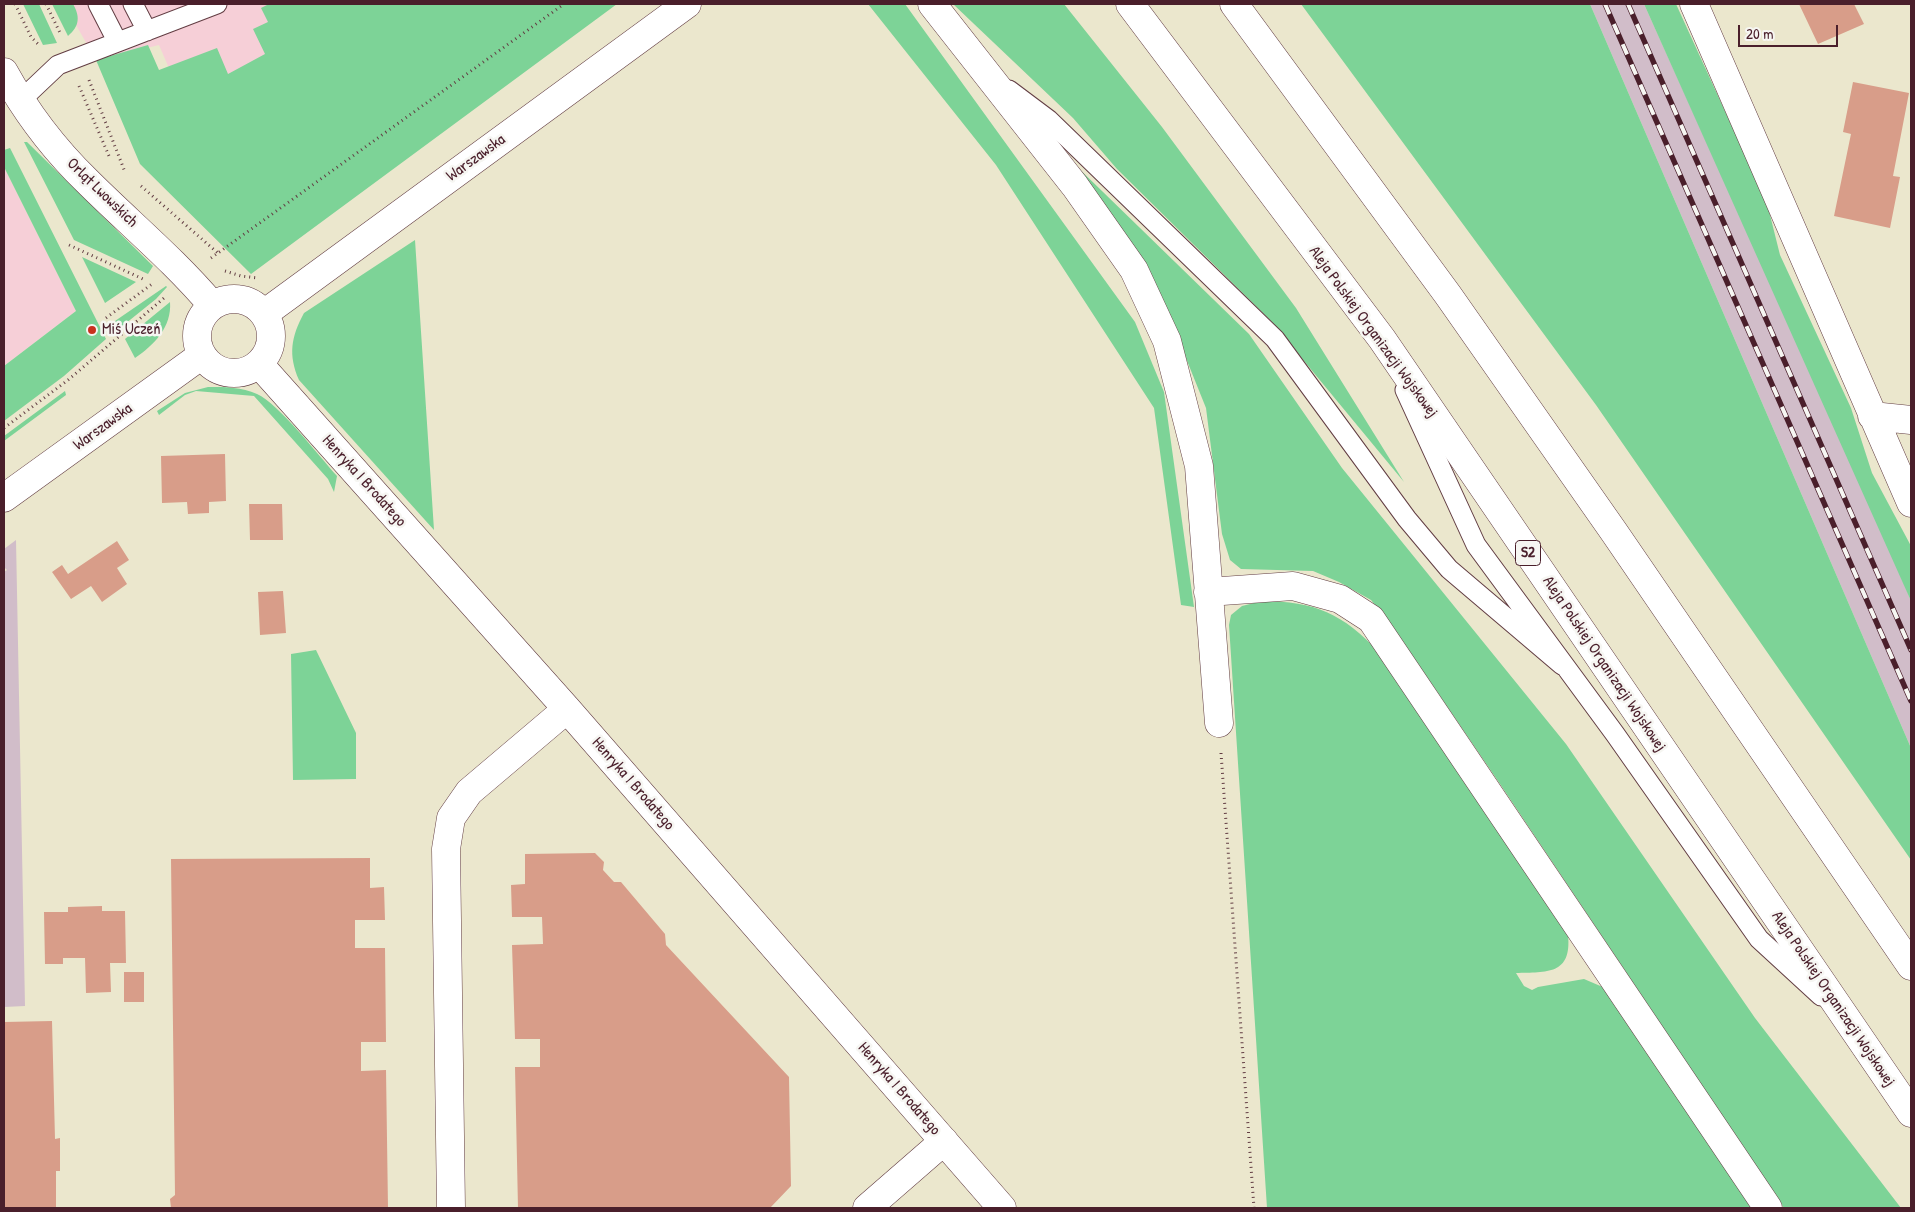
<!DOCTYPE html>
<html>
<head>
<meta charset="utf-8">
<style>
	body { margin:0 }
	#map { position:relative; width:1915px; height:1212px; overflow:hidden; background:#ebe7cd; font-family:"Patrick Hand",sans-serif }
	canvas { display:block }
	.frame { position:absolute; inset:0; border:5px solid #4a1f2b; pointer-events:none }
	.scale { position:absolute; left:1738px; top:25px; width:100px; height:22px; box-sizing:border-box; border:2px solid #4a1f2b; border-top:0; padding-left:6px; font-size:15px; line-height:18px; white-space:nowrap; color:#4a1f2b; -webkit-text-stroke:4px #f6f6f2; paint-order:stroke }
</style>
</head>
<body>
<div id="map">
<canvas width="1915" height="1212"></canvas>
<div class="frame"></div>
<div class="scale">20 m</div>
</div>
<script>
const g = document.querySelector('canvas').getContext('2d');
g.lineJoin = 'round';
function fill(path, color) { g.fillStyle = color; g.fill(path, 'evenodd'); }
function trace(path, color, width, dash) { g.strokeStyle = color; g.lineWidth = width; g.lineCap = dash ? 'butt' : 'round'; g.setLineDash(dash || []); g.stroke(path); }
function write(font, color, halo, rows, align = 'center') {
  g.font = font + ' "Patrick Hand",sans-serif'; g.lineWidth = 5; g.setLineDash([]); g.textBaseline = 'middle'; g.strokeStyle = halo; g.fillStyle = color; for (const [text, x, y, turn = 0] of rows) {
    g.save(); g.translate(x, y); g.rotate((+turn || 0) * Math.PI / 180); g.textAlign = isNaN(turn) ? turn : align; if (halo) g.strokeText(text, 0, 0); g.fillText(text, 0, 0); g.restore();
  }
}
fill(new Path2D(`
	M64 4H313L276 71 184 103 159 45 96 60Z
	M4 167 76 311 4 366Z`), '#f6cfd7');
fill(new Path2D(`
	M1590 4H1644L1886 539 1911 601V748Z
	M16 540 25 1006 4 1007V572L7 570 4 567V549Z`), '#d1bdc9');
fill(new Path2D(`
	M23 4H39L57 43 43 45Z
	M52 4H73C80 16 80 26 68 36Z
	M269 4H617L251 274 140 164 96 60 148 45 159 70 217 48 228 74 265 54 253 29 268 22 261 8Z
	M868 4H905L1135 322 1164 392 1194 607 1181 605 1154 408 996 165Z
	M953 4H1064L1162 127 1296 308 1404 482 1271 321 1117 169 1073 118Z
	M1301 4H1590L1911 748V860L1596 405Z
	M1644 4H1676L1767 203 1780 255 1851 408 1872 473 1911 546V601Z
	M24 142H27L153 266 148 274 74 240Z
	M10 148 106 339 64 376 4 421V366L76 311 4 167V150Z
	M1066 156 1249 334 1342 468 1566 744 1755 1018 1901 1208H1784L1500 784 1393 627 1371 600 1339 582 1313 571 1241 569 1230 560 1222 534 1206 408 1165 306Z
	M415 240 434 530 299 380C288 355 291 337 304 313Z
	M82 257 136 282 105 303Z
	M166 286 167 287 156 299 120 328 115 321Z
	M170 302C172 327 154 345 135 358L125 339Z
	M208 387C225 387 242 387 257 394 279 404 319 456 337 476L334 492 328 479 254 396 196 391 185 395 159 415 157 411 185 393Z
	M65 391 66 395 4 441V436Z
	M1262 601C1315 601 1343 614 1379 652L1568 935C1572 975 1547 972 1516 973L1524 986 1532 990 1538 987 1584 979 1605 988 1752 1208H1267L1229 625 1231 615 1242 606Z
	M316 650 356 733V779L293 780 291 654Z`), '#7dd397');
fill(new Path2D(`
	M1799 4H1854L1864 24 1818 44Z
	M1853 82 1909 93 1893 176 1900 177 1890 228 1834 216 1851 134 1843 132Z
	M225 454 226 501 209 502V513L188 514 187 502 162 503 161 456Z
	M249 504H282L283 540H250Z
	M117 541 129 560 117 568 127 584 102 602 91 586 71 599 52 572 62 565 68 574Z
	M283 591 286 633 260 635 258 592Z
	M595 853 604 862 603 870 614 882H621L665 934 666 945 789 1077 791 1186 770 1208H518L515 1067H540V1039H515L512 945 543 944 542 917H512L511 885 525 884V854Z
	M370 858V888L384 887 385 920H355V948H385L386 1042H361V1071L386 1070 388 1208H171L170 1199 175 1195 171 859Z
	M102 906V911H125L126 963H110L111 992 86 993 85 958H63V964H45L44 912H68V907Z
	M124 972H144V1002H124Z
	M52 1021 55 1139 60 1138V1171H56V1208H4V1022Z`), '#d89d89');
const service = new Path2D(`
	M98 4 117 41
	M133 4 147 31
	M1009 90 1049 120 1275 339 1407 519 1449 569 1562 665
	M20 101 58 65 217 4
	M1405 390 1476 545 1615 734 1759 939 1821 996`);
const minor = new Path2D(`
	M932 4 1075 186 1134 270 1167 341 1199 466 1219 723
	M1694 4 1911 503
	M259 364 567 709 1002 1208
	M1872 416 1911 420
	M1208 592 1293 586 1340 599 1371 619 1768 1208
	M451 1208 446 849 451 818 469 792 567 709
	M867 1208 944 1141`);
const tertiary = new Path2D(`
	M4 72C26 112 54 149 87 181 129 223 174 260 212 305
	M197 336a37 37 0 1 1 74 0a37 37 0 1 1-74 0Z
	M265 313 687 4
	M4 498 202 355`);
const motorway = new Path2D(`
	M1130 4 1382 339 1911 1113
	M1234 4 1448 295 1614 532 1911 966`);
trace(service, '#623d43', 21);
trace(minor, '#623d43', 29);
trace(tertiary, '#623d43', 29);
trace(motorway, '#623d43', 29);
trace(new Path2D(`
	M15 4 31 37 40 46
	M46 4 61 35
	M89 80 125 172
	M79 86 109 156
	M141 186 219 254
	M69 245 143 279
	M211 258 564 4
	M225 271 241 276 258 278
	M106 318 152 284
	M4 428 68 380 164 298
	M1221 753 1254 1208`), '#623d43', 3, [1, 4]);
trace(service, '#fff', 19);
trace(minor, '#fff', 28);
trace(tertiary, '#fff', 28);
trace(motorway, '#fff', 28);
const rail = new Path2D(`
	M1605 4 1911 701
	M1628 4 1911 650`);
trace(rail, '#4a1f2b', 5.5);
trace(rail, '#f6f6f2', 4, [11]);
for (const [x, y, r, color] of [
	[92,330,5,"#c8321e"]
]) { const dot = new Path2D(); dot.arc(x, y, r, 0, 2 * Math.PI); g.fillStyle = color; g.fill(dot); trace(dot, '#f6f6f2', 2); }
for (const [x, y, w] of [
	[1528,553,25]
]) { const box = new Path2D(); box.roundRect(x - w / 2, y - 12.5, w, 25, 4); g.fillStyle = '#f6f6f2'; g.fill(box); trace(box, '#4a1f2b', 1); }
write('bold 15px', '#4a1f2b', null, [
	["S2",1528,553]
]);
write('16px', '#4a1f2b', '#f6f6f2', [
	["Warszawska",476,158,-36],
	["Orląt Lwowskich",102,193,44],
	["Aleja Polskiej Organizacji Wojskowej",1373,332,54],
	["Warszawska",103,427,-36],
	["Henryka I Brodatego",364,481,48],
	["Aleja Polskiej Organizacji Wojskowej",1604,664,56],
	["Henryka I Brodatego",633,784,49],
	["Aleja Polskiej Organizacji Wojskowej",1833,999,56],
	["Henryka I Brodatego",899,1089,49]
]);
write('16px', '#4a1f2b', '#f6f6f2', [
	["Miś Uczeń",102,330]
], 'left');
</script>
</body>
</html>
